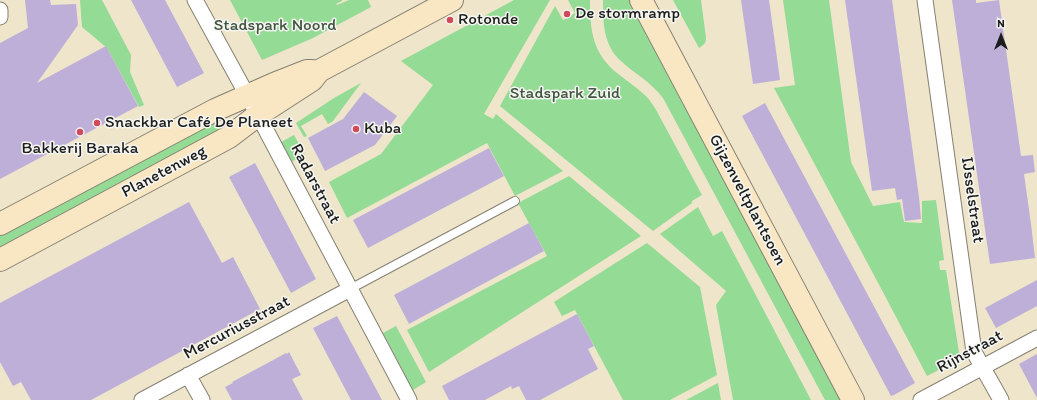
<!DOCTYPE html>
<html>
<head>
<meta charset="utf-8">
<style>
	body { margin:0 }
	#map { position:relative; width:1037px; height:400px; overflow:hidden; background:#eee5ca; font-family:Itim,sans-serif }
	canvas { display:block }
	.north { position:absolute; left:981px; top:16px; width:40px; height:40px; -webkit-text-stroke:3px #f6f6f2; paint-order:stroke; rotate:0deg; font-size:11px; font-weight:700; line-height:16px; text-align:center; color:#1c1c1c }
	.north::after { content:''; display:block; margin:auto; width:14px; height:18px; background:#1c1c1c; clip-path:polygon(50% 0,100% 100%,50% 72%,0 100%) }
</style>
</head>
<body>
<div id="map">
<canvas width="1037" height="400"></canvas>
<div class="north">N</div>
</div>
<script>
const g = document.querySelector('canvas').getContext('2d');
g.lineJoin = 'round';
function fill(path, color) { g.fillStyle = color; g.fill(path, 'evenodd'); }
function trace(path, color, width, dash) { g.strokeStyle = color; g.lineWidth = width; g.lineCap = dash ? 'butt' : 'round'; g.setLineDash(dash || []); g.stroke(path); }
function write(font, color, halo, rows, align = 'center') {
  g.font = font + ' Itim,sans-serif'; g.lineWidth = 3; g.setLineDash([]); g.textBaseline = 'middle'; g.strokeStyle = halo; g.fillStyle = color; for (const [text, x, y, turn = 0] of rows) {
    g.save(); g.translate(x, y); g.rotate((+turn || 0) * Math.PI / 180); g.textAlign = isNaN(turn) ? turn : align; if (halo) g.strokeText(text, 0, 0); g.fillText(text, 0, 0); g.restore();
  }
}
fill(new Path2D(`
	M80 0H102L131 55 130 72 144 105 139 107 107 48 82 27Z
	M230 0H342V1L336 4 337 5 349 0H368L371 7 313 38 262 60Z
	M514 0H550L484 114 493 119 496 114 563 171 515 196 487 143 347 218 329 182 381 154 433 85 401 61Z
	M568 0H590C590 29 592 53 617 73 627 81 639 89 648 98 650 101 653 105 655 108L702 195 692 201V203L653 231 500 106 555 6 563 20 575 13Z
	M603 0H629L842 400H825L663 98C650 81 635 74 621 61 603 45 603 22 603 0Z
	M673 0H701L706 38C706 44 703 45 699 48Z
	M783 0H829L851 162 873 206 900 202 904 222 922 223V201L936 200 944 260 939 261 940 270H946L960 359 927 376 884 294 774 88 795 85Z
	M361 83 333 121 328 124 322 114 301 126 307 136 304 137 296 123 334 98Z
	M212 117 222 135 0 254V230Z
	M294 135 305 155 291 162 281 142Z
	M569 176 641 236 429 372 407 330 547 256 518 203Z
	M698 207 713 236 722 231 811 400H733L716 305 726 291 660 234Z
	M647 243 700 287 717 375 670 400H623L575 310 562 316 554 302Z
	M396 326 426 382 413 390 383 333Z
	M718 383 721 400H686Z`), '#94db95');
fill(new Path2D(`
	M25 0H50L51 5 76 4 78 25 37 83 106 46 138 106 0 179V43L28 28Z
	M131 0H165L204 73 177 87Z
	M741 0H769L780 80 753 84Z
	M845 0H892L919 197 921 219 905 221 902 199 897 200 895 188 872 191Z
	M952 0H976V3L999 0 1021 156 1033 155 1035 172 1024 174 1031 224 1035 258 990 264Z
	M364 92 397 116 375 145 325 171 308 138 343 119Z
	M765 103 915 383 894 395 891 396 742 116Z
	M489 148 504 176 368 248 353 220Z
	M255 163 316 279 291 293 229 177Z
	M189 202 222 263 233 257 260 309 91 400H31L21 382 13 386 0 362V303Z
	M529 223 544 251 409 324 394 295Z
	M1037 280V306L996 328 985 308Z
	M577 314 594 346 588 349 598 369 540 400H526L519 386 512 389 511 386 485 400H449L442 386Z
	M337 316 382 400H351L313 328Z
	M289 352 301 375 292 379 303 400H232L225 387 233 383 232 382 264 365 286 353 287 354Z
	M1037 354V398L1019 364Z`), '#beafd9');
const lane = new Path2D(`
	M350 289 515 201`);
const street = new Path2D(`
	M195 0 258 115 409 400
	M925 0 974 352 1001 400
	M0 10V17
	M188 375 202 400
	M142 400 350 289
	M921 400 1037 338`);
const secondary = new Path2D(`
	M641 0 853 400
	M0 224 215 110 274 84 307 71H312
	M0 260 229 137 258 115 312 80 319 71 452 0`);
trace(lane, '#858073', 10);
trace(street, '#858073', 17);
trace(secondary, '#858073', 24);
trace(lane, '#fff', 8);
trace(street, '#fff', 15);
trace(secondary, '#f9e7c3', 22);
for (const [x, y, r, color] of [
	[567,14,4,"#d1495b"],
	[450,20,4,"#d1495b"],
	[97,123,4,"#d1495b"],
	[356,129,4,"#d1495b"],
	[80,132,4,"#d1495b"]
]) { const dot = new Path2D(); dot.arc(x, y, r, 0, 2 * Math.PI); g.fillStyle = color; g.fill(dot); trace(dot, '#f6f6f2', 1.5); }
write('17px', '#1c1c1c', '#f6f6f2', [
	["De stormramp",575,14],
	["Rotonde",458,20],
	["Snackbar Café De Planeet",105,123],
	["Kuba",364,129],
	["Bakkerij Baraka",80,149,"center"]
], 'left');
write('17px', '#405540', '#f6f6f2', [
	["Stadspark Noord",275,26],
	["Stadspark Zuid",565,94]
]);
write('17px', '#1c1c1c', '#f6f6f2', [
	["Planetenweg",164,172,-28],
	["Radarstraat",315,184,62],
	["Gijzenveltplantsoen",747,200,62],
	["IJsselstraat",972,200,82],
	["Mercuriusstraat",237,328,-28],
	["Rijnstraat",970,352,-28]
]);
</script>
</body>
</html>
